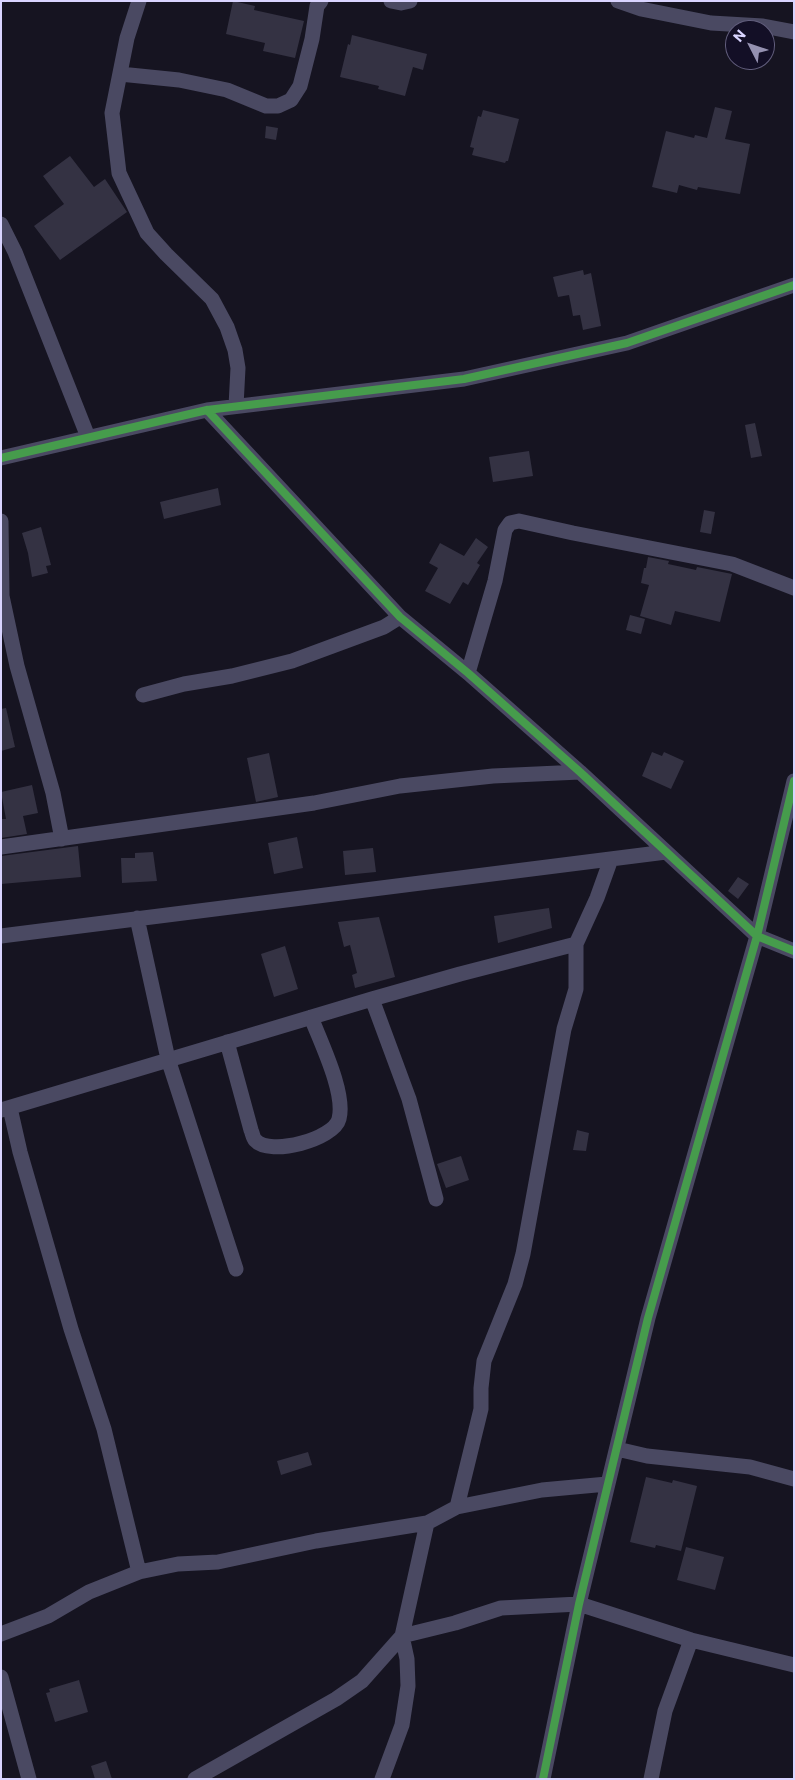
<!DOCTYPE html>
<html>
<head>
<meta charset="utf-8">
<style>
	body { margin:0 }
	#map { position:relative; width:795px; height:1780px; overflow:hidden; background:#161421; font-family:Commissioner,sans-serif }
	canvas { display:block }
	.frame { position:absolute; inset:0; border:2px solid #d9d4ff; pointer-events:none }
	.north { position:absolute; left:725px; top:20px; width:50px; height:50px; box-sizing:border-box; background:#130f26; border:1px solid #625e7d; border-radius:50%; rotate:311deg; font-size:14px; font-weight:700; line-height:20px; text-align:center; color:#d9d4ff }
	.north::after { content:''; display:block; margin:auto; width:18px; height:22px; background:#9591b1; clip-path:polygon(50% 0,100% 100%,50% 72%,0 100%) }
</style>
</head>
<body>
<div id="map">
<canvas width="795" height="1780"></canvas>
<div class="frame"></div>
<div class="north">N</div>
</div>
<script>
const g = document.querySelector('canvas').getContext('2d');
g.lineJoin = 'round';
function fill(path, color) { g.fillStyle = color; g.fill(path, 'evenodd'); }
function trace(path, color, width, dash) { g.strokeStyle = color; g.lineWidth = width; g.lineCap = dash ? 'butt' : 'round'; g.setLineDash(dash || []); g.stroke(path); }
fill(new Path2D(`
	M233 1 255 6 254 10 304 21 295 58 263 51 265 43 226 34Z
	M352 35 427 54 423 70 413 67 405 96 378 89 379 86 340 77 348 44 350 45Z
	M715 107 732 111 725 139 750 144 740 194 698 187 697 190 679 185 677 193 652 187 666 131 694 138 695 135 707 138Z
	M483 110 519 119 508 161H506L505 163 472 155 474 148 470 147 478 116 481 117Z
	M266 126 278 128 276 140 265 138Z
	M70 156 94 187 105 179 127 212 60 260 34 226 64 204 43 176Z
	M583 270 584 275 591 273 601 326 583 330 580 315 573 316 569 295 558 297 553 277Z
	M755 423 762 456 751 458 745 425Z
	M529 451 533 476 493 482 489 457Z
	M218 488 221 505 164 519 160 502Z
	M704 510 715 512 711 534 700 532Z
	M41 527 51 565 46 566 48 573 32 577 28 553 22 533Z
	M476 538 488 547 477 563 480 565 468 585 463 582 450 604 425 591 438 568 429 563 440 543 464 556Z
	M648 557 669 561 668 564 696 570 697 567 732 574 720 622 675 611 671 625 640 616 649 585 641 583 644 568H646Z
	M630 615 645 619 641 634 626 630Z
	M6 708 15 747 1 751V709Z
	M652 752 662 756 664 752 684 761 671 789 642 776Z
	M269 753 278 797 256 802 247 758Z
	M32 785 38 813 23 816 27 834 1 838V819H6L1 792Z
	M297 837 303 868 274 874 268 843Z
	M78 846 81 877 1 884V856Z
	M373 848 376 872 345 875 343 851Z
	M153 852 157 881 122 883 121 858H135V853Z
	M738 877 749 884 738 899 728 891Z
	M549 908 552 928 498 943 494 916Z
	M379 917 395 977 355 988 352 975 357 973 350 945 344 947 338 922Z
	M285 946 298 989 274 997 261 954Z
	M577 1130 589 1133 586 1151 573 1150Z
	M461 1156 469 1180 446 1188 437 1164Z
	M308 1452 312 1465 281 1475 277 1461Z
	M646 1477 672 1483 673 1480 697 1486 681 1551 656 1545 655 1548 630 1542Z
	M686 1547 724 1557 715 1590 677 1580Z
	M79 1680 88 1712 55 1722 46 1693 50 1692 49 1689Z
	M106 1761 112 1779H95L91 1766Z`), '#343243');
trace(new Path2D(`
	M139 1 127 38 112 113 119 173 147 233 166 254 212 299 227 327 235 350 238 368 236 406
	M391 1 401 3 410 1
	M618 1 641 9 711 23 763 26 794 32
	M120 74 179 80 227 90 266 106H278L291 100 300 86 312 39 317 6 321 1
	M1 224 15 252 88 437
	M207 410 400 617 468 673 580 772 757 936 794 951
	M1 458 207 410 464 379 627 343 794 285
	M1 521 2 596 17 666 53 793 62 839
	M468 673 495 581 505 530 510 523 519 521 573 533 732 564 794 588
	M143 695 184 684 232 676 292 661 384 627 400 617
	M1 847 314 803 400 786 493 776 580 772
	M137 918 168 1059 236 1269
	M1 936 666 852
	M372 999 409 1099 436 1199
	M227 1042 251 1130C252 1132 253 1138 255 1140 270 1157 334 1139 339 1119 346 1093 320 1041 311 1017
	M10 1108 20 1152 71 1329 104 1429 139 1572
	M1 1110 372 999 460 974 576 944
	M617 1449 647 1456 750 1467 794 1479
	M457 1507 481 1409V1388L484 1361 515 1284 523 1254 564 1029 576 989V944L597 898 611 859
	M1 1634 48 1616 89 1592 139 1572 178 1564 218 1562 316 1541 427 1523 457 1507 542 1490 607 1484
	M1 1677 29 1779
	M195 1779 336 1699 362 1681 402 1636 455 1623 501 1608 579 1604 691 1640 794 1665
	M382 1779 402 1725 408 1686 407 1659 402 1636 427 1523
	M543 1779 579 1604 648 1318 757 936 794 781
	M651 1779 665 1711 691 1640`), '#4a4962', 15);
trace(new Path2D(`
	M207 410 400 617 468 673 580 772 757 936 794 951
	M1 458 207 410 464 379 627 343 794 285
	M543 1779 579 1604 648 1318 757 936 794 781`), '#469c4c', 8);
</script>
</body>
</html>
